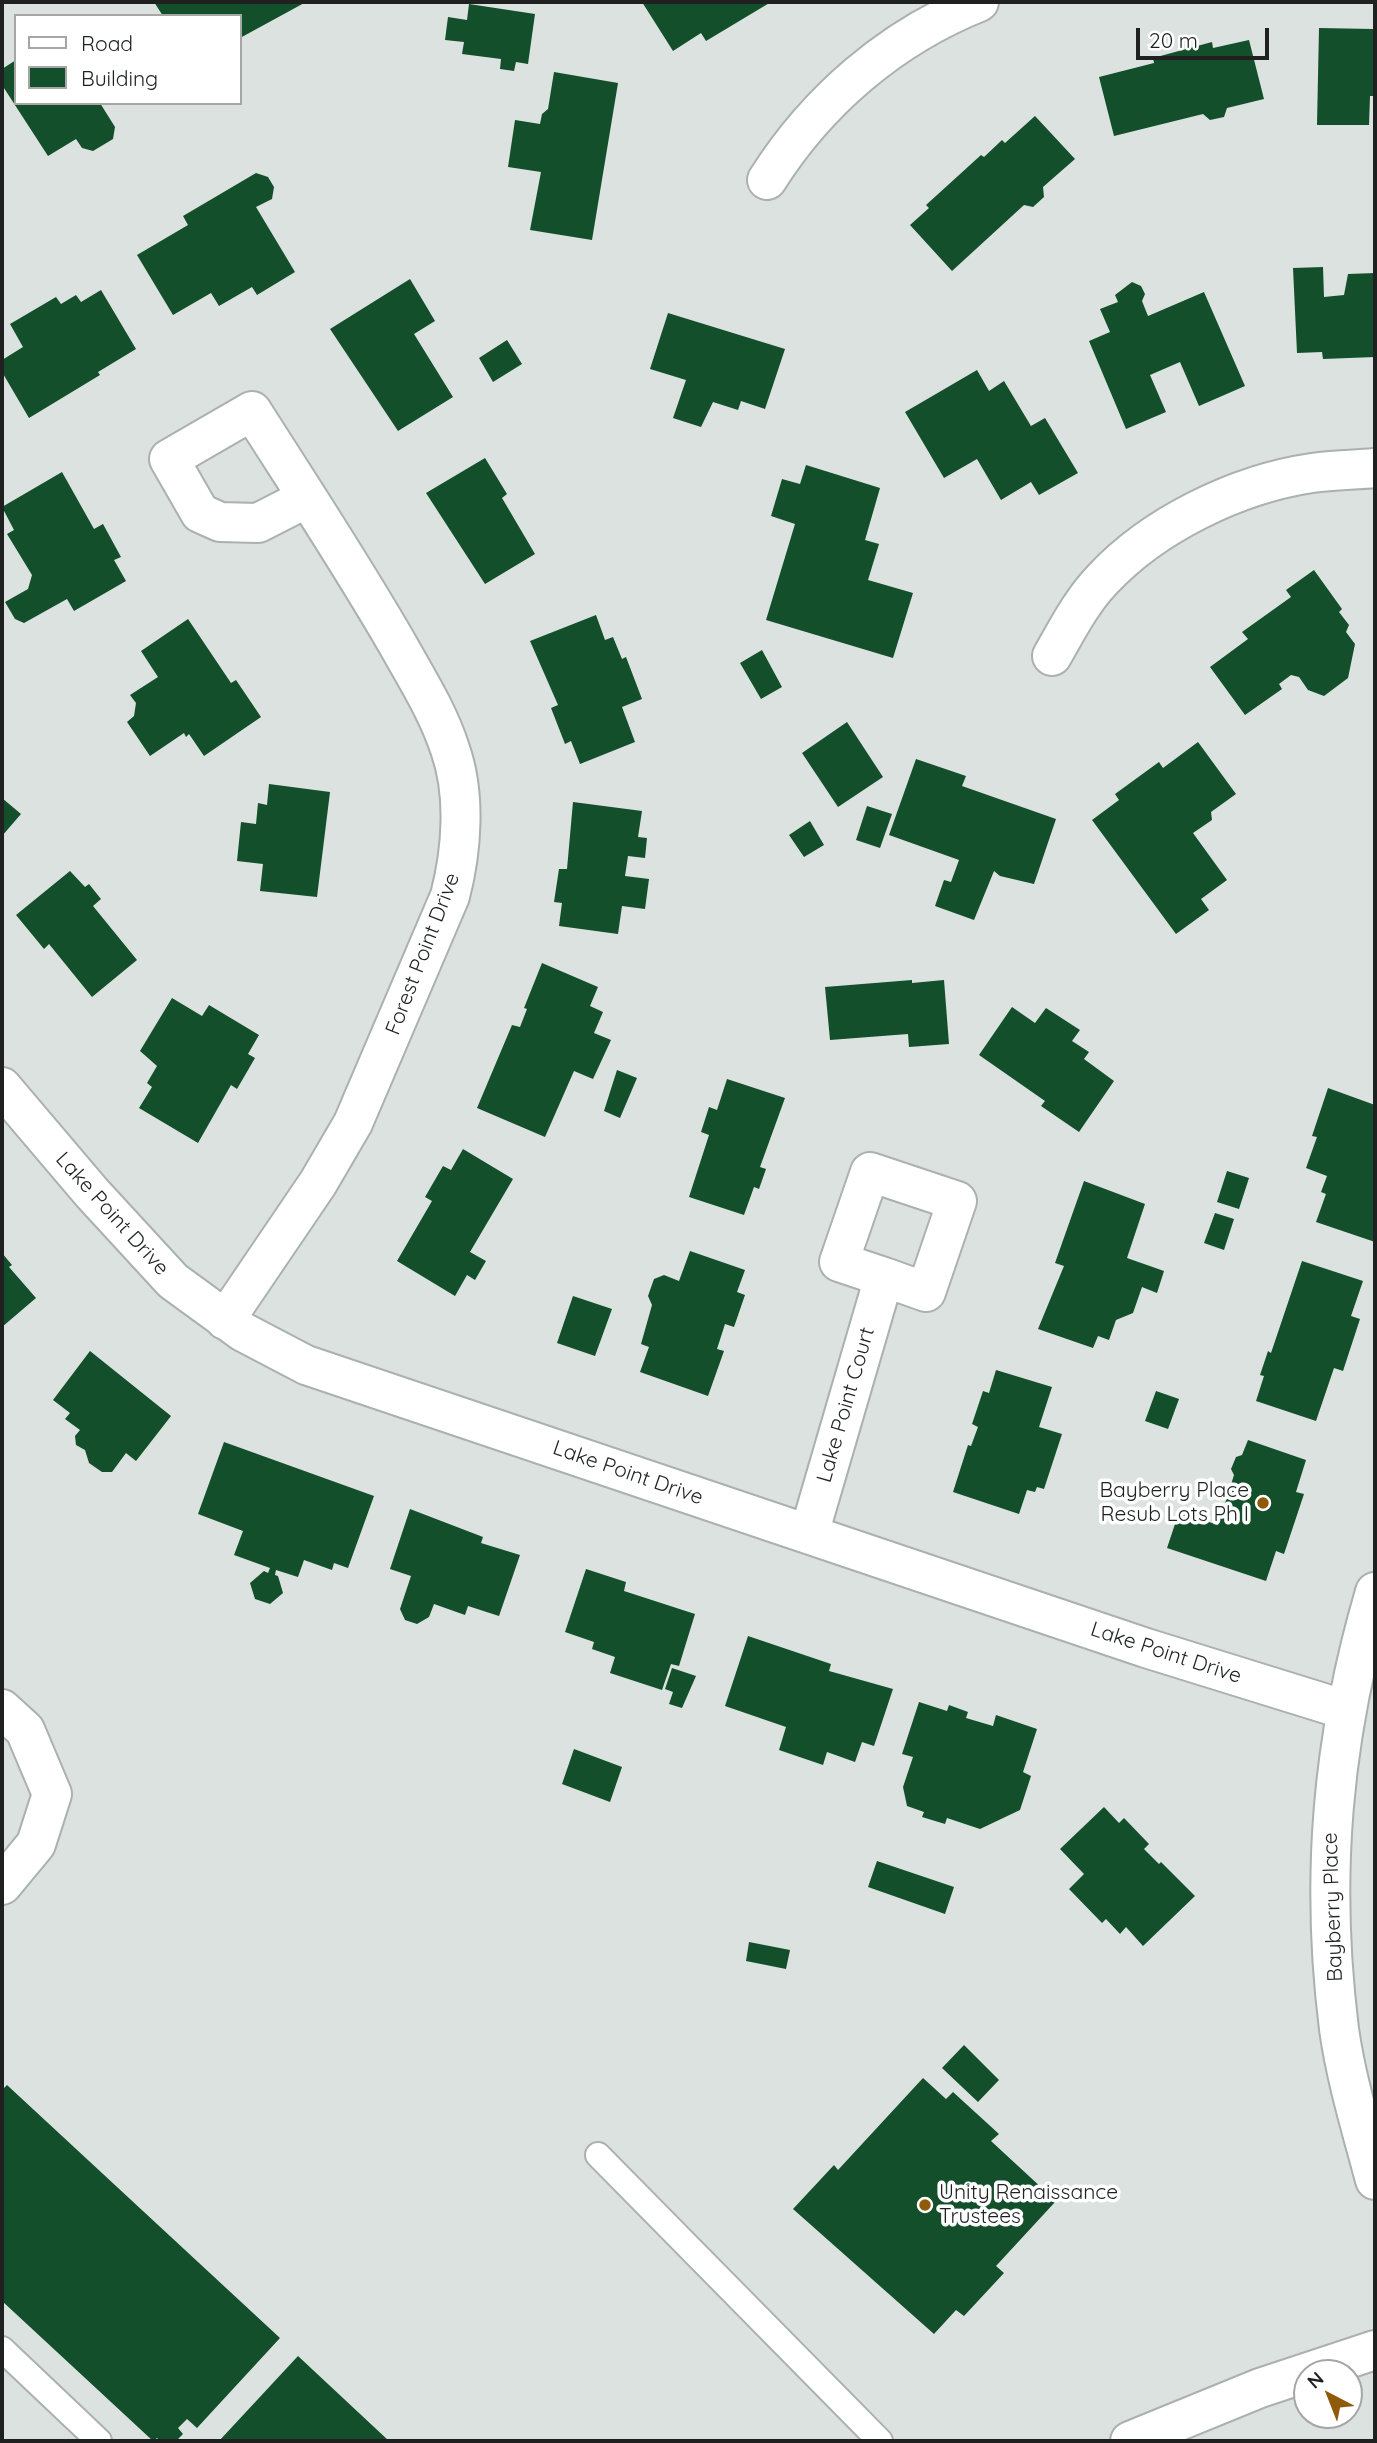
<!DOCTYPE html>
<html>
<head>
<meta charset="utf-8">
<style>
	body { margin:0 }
	#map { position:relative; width:1377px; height:2443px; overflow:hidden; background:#dbe2e0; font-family:Quicksand,sans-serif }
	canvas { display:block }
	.frame { position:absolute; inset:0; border:4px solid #1e2120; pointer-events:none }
	.legend { position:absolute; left:14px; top:14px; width:228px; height:91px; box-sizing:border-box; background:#fff; border:2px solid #a5a6a6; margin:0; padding:9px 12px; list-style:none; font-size:21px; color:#1e2120 }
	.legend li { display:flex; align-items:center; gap:14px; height:35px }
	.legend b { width:35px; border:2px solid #a5a6a6 }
	.north { position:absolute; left:1293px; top:2359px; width:70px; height:70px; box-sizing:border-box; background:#fff; border:2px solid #a5a6a6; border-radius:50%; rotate:318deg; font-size:19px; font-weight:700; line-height:28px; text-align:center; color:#1e2120 }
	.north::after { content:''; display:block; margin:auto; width:24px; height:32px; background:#8f5b0b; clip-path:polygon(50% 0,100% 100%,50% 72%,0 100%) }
	.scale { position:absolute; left:1136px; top:28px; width:133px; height:32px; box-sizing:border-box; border:4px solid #1e2120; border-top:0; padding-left:9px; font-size:21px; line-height:24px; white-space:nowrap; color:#1e2120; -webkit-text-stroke:5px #fff; paint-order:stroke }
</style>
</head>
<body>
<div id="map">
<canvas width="1377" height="2443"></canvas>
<div class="frame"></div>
<ul class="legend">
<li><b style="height:9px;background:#fff"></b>Road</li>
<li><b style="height:19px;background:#124f2a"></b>Building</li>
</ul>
<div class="north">N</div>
<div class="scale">20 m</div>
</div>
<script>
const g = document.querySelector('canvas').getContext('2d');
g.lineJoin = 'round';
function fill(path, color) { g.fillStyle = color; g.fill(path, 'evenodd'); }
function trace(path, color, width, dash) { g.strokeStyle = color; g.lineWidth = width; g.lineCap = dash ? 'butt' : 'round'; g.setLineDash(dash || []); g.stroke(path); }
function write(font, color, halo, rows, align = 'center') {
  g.font = font + ' Quicksand,sans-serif'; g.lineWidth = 7; g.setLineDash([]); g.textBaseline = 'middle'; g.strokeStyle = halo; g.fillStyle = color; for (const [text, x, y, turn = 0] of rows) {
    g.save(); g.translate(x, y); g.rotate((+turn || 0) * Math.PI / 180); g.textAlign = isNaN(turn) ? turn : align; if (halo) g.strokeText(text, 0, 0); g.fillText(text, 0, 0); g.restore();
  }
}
fill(new Path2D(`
	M154 2H306L240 38V16H163Z
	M642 2H771L706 41 701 33 673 51Z
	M469 4 535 14 528 64 516 62 514 71 500 69 501 59 462 54 464 42 445 40 448 17 467 20Z
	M1319 28 1373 29 1375 96H1370L1369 125H1317Z
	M1249 40 1264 99 1227 108 1224 117 1210 120 1203 114 1114 136 1099 77 1154 63 1153 58 1212 42 1213 48Z
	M16 60V103H100L115 127 113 139 93 151 82 148 76 139 48 156 2 85V69Z
	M554 72 618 83 592 240 530 230 541 172 508 167 515 120 540 124 542 114 548 109Z
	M1035 116 1075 159 1043 187 1044 197 1033 207 1024 205 952 271 910 225 929 208 926 205 981 155 984 157 1002 140 1005 143Z
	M256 173 268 177 274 187 272 199 256 207 295 272 257 295 252 287 219 306 211 293 173 315 137 255 188 225 183 216Z
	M1323 267 1324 297 1344 295 1348 274 1375 273V357L1323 359 1322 352 1297 353 1293 268Z
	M410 279 435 321 414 334 453 397 398 431 330 329Z
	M1132 282 1141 286 1145 294 1142 301 1148 316 1204 292 1245 386 1199 406 1180 362 1150 375 1166 412 1126 429 1089 341 1110 332 1100 309 1118 302 1115 295Z
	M101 290 136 349 98 372 100 375 29 418 2 372V360L23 347 10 324 56 297 61 304 76 295 81 302Z
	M668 313 785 349 765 409 741 401 738 410 713 402 701 427 673 418 686 380 650 369Z
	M507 340 522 364 493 382 479 358Z
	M977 370 989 391 1004 381 1031 426 1045 418 1078 473 1039 495 1031 482 1001 500 977 459 944 478 905 412Z
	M485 458 507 494 502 498 535 554 485 584 426 493Z
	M806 465 880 488 865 540 879 544 868 580 913 593 893 658 766 620 795 524 771 516 782 479 800 484Z
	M62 472 94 529 103 524 121 557 114 560 126 581 74 611 67 599 24 623 15 619 5 602 28 589 32 575 7 534 14 530 2 507Z
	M1314 570 1342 609 1339 612 1349 625 1346 632 1355 644 1348 678 1324 696 1308 690 1299 677 1291 675 1279 684 1282 689 1245 715 1210 667 1248 639 1242 632 1291 597 1286 590Z
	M596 615 605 640 613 637 622 659 626 657 642 699 622 707 635 742 580 764 571 741 565 744 551 708 558 705 530 641Z
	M188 619 231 683 236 680 261 717 204 756 189 734 186 737 184 733 150 756 127 722 134 716 136 703 130 695 158 677 141 651Z
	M762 650 782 687 761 699 740 663Z
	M847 722 883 777 838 807 802 753Z
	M1198 742 1236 794 1211 812 1212 820 1193 833 1227 880 1201 899 1209 910 1176 934 1092 820 1119 800 1115 794 1159 762 1163 768Z
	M916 759 966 776 962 786 1056 819 1034 884 1000 876 994 871 974 920 935 906 944 880 951 882 959 860 889 835Z
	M269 784 330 792 317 897 260 891 263 864 237 861 241 822 256 824 258 803 267 805Z
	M2 798 21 814 2 836Z
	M573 802 642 811 638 837 647 838 645 858 628 856 625 876 649 879 645 909 622 906 618 934 559 926 562 903 554 902 559 869H567Z
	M867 806 892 814 880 848 856 840Z
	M810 821 824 845 804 857 789 835Z
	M70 871 85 887 89 884 101 899 93 906 137 960 92 997 49 944 44 949 16 915Z
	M542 963 598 987 590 1006 603 1012 594 1033 611 1040 593 1079 574 1071 545 1137 477 1108 512 1025 520 1027 527 1009 524 1008Z
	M912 980V983L944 980 949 1044 909 1047 908 1034 830 1040 825 987Z
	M172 998 202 1016 209 1005 259 1035 248 1054 255 1058 237 1089 231 1085 198 1143 139 1108 152 1087 147 1083 157 1066 140 1051Z
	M1012 1007 1035 1023 1046 1008 1080 1030 1072 1041 1089 1052 1084 1059 1114 1081 1079 1132 1041 1106 1045 1101 979 1055Z
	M617 1070 637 1078 620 1118 604 1111Z
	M727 1079 785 1098 760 1167 766 1169 759 1189 754 1187 744 1215 689 1197 709 1135 701 1132 709 1107 717 1110Z
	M1328 1088 1375 1105V1242L1316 1222 1326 1194 1321 1192 1327 1176 1306 1168 1317 1137 1312 1136Z
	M463 1149 513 1179 470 1252 486 1261 475 1280 467 1275 455 1296 397 1261 432 1201 425 1197 443 1166 451 1170Z
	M1227 1171 1249 1178 1239 1209 1217 1202Z
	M1084 1181 1145 1204 1127 1258 1164 1271 1157 1293 1142 1287 1133 1313 1116 1320 1109 1340 1098 1336 1093 1348 1038 1329 1064 1266 1055 1263Z
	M1215 1213 1234 1219 1224 1250 1204 1243Z
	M690 1251 745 1270 737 1292 745 1295 734 1327 725 1324 717 1349 724 1351 708 1396 640 1372 649 1347 641 1344 652 1305 648 1296 654 1279 664 1275 679 1281Z
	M2 1253 12 1265 9 1267 36 1298 2 1327Z
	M1302 1261 1363 1281 1351 1316 1360 1319 1343 1371 1334 1368 1316 1421 1256 1401 1264 1376 1260 1375 1268 1351 1271 1353Z
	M573 1296 612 1309 595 1356 557 1343Z
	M90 1351 171 1416 136 1461 126 1453 112 1472H102L89 1463 85 1450 76 1445 75 1436 80 1430 65 1419 70 1413 53 1400Z
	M996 1370 1052 1387 1039 1427 1062 1434 1044 1489 1037 1487 1035 1492 1027 1490 1019 1514 953 1492 968 1445 971 1446 978 1427 972 1424 983 1391 989 1393Z
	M1156 1391 1179 1399 1168 1429 1145 1421Z
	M1248 1440 1306 1460 1296 1492 1304 1494 1284 1554 1276 1551 1266 1581 1167 1548 1179 1512 1218 1525 1234 1475 1231 1469 1236 1457 1242 1455Z
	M224 1442 374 1496 348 1568 334 1563 332 1570 304 1560 298 1577 276 1570 275 1575 278 1576 283 1593 270 1604 255 1599 250 1583 264 1571 268 1573 270 1568 234 1555 243 1531 198 1514Z
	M410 1509 483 1537 481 1543 520 1555 499 1616 468 1606 465 1615 434 1604 429 1617 417 1624 405 1620 400 1609 411 1576 390 1569Z
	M586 1569 626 1582 624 1591 695 1614 679 1666 671 1664 662 1690 610 1673 615 1657 592 1649 594 1642 565 1632Z
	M748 1636 831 1664 829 1671 893 1689 874 1746 862 1742 855 1762 827 1752 823 1765 779 1750 786 1727 725 1706Z
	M672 1668 696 1676 682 1708 669 1704 673 1692 665 1689Z
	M919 1702 947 1711 949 1705 968 1712 966 1718 993 1726 996 1715 1037 1729 1023 1772 1031 1776 1020 1810 980 1829 947 1818 945 1824 922 1817 924 1812 907 1806 903 1787 913 1757 902 1754Z
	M574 1749 622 1767 610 1802 562 1784Z
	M1104 1807 1119 1823 1124 1818 1149 1844 1144 1849 1159 1864 1161 1862 1195 1896 1143 1946 1126 1927 1120 1934 1106 1919 1102 1923 1069 1889 1084 1874 1060 1849Z
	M877 1861 954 1887 945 1914 868 1887Z
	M749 1942 790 1950 786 1969 746 1961Z
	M964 2045 999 2080 978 2102 942 2068Z
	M923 2078 946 2099 953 2092 999 2134 991 2141 1056 2201 996 2266 1004 2273 964 2316 956 2310 934 2334 793 2209 834 2165 838 2170Z
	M7 2085 280 2338 197 2428 187 2419 178 2428 183 2434 176 2441H160L157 2438 153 2441 2 2301V2090Z
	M298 2356 389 2441H219Z`), '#124f2a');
const service = new Path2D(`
	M598 2155 880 2441
	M2 2349 99 2441`);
const minor = new Path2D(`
	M767 180C817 101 891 37 979 2
	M1052 656C1067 630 1081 602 1102 580 1153 525 1237 484 1312 473 1333 470 1354 470 1375 468
	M2 1087 92 1193 173 1281 243 1332 306 1365 1146 1648 1346 1710
	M225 1320 318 1183 353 1123 450 896C462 850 466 794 450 749 438 712 417 679 398 645 352 565 301 488 252 411L169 459 200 513 220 522 258 523 307 498
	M809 1534 884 1277 926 1292 957 1201 870 1172 839 1262 884 1277
	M1375 1592C1332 1738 1320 1878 1339 2029 1346 2079 1362 2131 1375 2180
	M2 1709 25 1730 52 1794 36 1844 2 1885`);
const tertiary = new Path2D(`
	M1130 2441 1260 2388 1375 2350`);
trace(service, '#aab1af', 28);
trace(minor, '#aab1af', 42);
trace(tertiary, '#aab1af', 42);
trace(service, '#fff', 24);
trace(minor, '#fff', 38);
trace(tertiary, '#fff', 38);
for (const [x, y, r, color] of [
	[1263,1503,7,"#8f5b0b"],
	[925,2205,7,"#8f5b0b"]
]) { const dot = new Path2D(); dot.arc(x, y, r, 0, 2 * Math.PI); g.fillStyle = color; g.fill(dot); trace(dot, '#fff', 2.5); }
write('21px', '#1e2120', '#fff', [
	["Forest Point Drive",423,954,-69],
	["Lake Point Drive",112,1214,48],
	["Lake Point Court",846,1405,-74],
	["Lake Point Drive",628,1473,19],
	["Lake Point Drive",1166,1653,18],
	["Bayberry Place",1333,1907,-92]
]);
write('21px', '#1e2120', '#fff', [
	["Bayberry Place",1249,1491],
	["Resub Lots Ph I",1249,1515],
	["Unity Renaissance",939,2193,"left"],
	["Trustees",939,2217,"left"]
], 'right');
</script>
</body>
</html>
